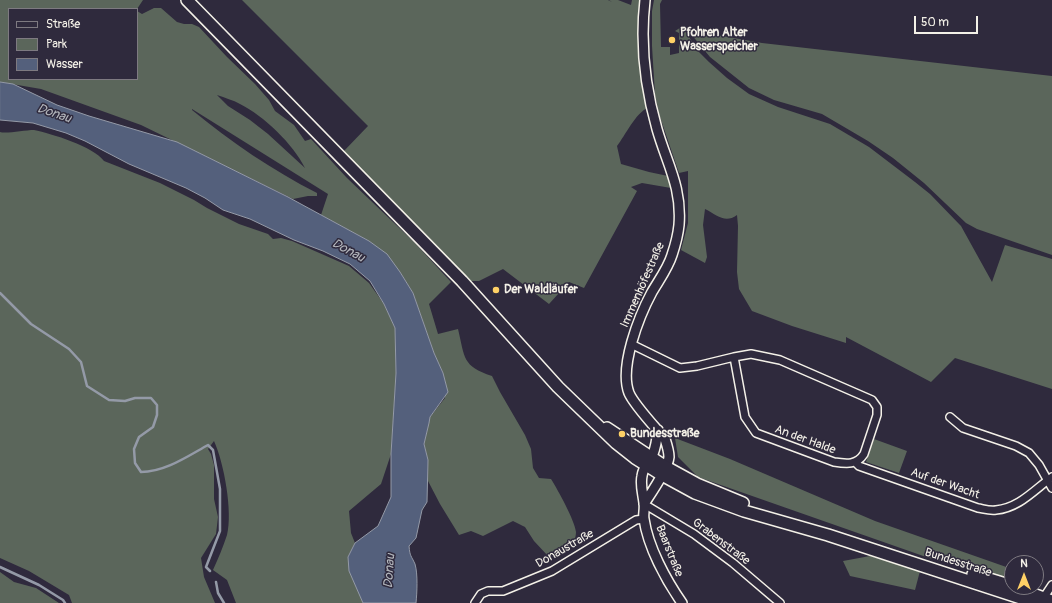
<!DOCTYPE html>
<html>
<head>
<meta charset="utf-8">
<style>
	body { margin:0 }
	#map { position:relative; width:1052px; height:603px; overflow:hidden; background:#2f2a3d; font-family:Pangolin,sans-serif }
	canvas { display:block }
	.legend { position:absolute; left:8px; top:8px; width:130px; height:72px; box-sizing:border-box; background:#2f2a3d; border:1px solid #7e7a81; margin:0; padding:5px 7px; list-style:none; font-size:12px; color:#f4f1e8 }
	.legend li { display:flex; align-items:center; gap:8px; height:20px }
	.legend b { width:20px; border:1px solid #7e7a81 }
	.north { position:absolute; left:1004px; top:555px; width:40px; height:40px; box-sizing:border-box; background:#2f2a3d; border:1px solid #7e7a81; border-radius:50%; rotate:0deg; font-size:11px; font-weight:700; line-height:16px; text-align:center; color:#f4f1e8 }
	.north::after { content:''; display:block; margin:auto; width:14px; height:18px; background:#ffd166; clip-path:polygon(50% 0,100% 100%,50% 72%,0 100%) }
	.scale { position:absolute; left:914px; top:16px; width:64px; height:18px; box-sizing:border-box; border:2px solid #f4f1e8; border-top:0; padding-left:5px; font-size:12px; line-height:14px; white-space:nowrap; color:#f4f1e8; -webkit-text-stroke:3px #2f2a3d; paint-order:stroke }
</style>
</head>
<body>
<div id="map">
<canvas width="1052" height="603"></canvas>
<ul class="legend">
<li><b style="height:5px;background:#2f2a3d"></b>Straße</li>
<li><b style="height:11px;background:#5b665b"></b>Park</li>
<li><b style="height:11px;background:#54607c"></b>Wasser</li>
</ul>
<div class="north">N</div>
<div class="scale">50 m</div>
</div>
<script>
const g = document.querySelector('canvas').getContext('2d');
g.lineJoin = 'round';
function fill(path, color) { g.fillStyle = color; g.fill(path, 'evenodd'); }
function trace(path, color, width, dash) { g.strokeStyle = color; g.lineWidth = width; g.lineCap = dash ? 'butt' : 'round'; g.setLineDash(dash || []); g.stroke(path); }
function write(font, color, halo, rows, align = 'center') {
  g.font = font + ' Pangolin,sans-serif'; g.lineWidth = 3; g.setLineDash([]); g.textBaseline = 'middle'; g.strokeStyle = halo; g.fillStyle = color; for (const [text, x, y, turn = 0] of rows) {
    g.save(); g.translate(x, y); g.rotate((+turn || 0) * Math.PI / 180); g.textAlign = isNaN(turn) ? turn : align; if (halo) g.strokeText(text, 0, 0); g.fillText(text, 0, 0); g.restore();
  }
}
fill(new Path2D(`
	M0 0H143L137 9H9V79H137V11L142 14 154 8H161L177 22 184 24H192L199 27 227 57 255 84 269 100 275 111 294 125 305 141 311 139 347 178 414 242 451 282 429 304 438 334 458 329C465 358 462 366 492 376L500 392 525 435 531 449 533 468 539 478 551 479C558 490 575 521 576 532 576 535 575 539 574 542L566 549 548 556 534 541 525 527 513 521 483 536 471 531 459 535 440 504 428 481V460L424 444 430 417 445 398 443 373 434 353 413 293 400 272 369 241 321 215 328 194 192 109V110C231 142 272 170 317 193V196H308L293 199 141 125 41 89 0 82ZM217 95C225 98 233 100 240 104 264 116 293 144 305 168L268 134 250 120 228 106Z
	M242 0H608L612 2 609 0H618L631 5 632 0H642L639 19 640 50 648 108C636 112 625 136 617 146L621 164 649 172 668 176 671 188 642 183 631 187 637 191 584 288 569 282 549 304 503 269 479 281H469L343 152 368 126Z
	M654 0H662L660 4 661 47H670V55L679 53V33L675 31 683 26 696 49 709 62 727 78 749 94 778 107 830 124 869 147 915 182 930 194 961 226 992 282 1005 245 1052 259V389L955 358 931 382 846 337V343L792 326 752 311 739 289 737 272 738 226 737 215C725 224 717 215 705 209L703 225 707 257 705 263 681 250 688 223V171L679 173 660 117 655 95 652 46V11Z
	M691 34 717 35 762 43 1052 76V255L977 229 966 223 924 183 893 158 868 141 822 114 774 100 749 88 710 57Z
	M34 130C52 134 93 146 104 161L160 183 194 200 207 208 239 224 268 234 273 239 281 238 292 241 349 266 369 283 384 304 395 328 396 373 391 454 381 484 349 511 351 533 355 543 348 557 363 603H236L227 580 213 570C218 559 223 547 227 535 233 512 224 463 214 441L208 449 211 454 214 465V499L218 517 216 534 201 558 204 577 215 603H72L69 595 29 571 0 558V132C6 134 25 130 34 130Z
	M675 438 730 459 875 521 1012 569V580L972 568 929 558 698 477 678 457Z
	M874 439 907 451 899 473 866 462Z
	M870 556 920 571 915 590 850 576 843 561Z
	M0 572 14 582 36 588 59 603H0Z`), '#5b665b');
const water = new Path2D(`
	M0 82 13 84 57 105 89 116 177 142 288 197 369 241 387 254 400 272 413 293 434 353 443 373 448 392 430 417 429 423 424 444 428 460 427 502 422 510 416 538 409 546C410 557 411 555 415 564 418 574 417 593 416 603H363L349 571 348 557 355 543 378 526 391 497V454L396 373 395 328 384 304 370 281 350 264 323 251 294 240 250 219 223 210 205 198 186 188 129 164 85 141 66 133 33 123 0 120Z`);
fill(water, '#54607c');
trace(water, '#949aa7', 1);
trace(new Path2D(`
	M0 293 31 324 69 349 81 362 87 386 109 400 125 401 135 398H151L157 405V415L153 427 139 437 134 449 135 463 141 472C165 472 188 456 208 445L213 450 220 489V531L206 567 210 571
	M0 567 39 585 63 600 65 603
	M216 582 218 593 224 603`), '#949aa7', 2.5);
const minor = new Path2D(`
	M631 344 680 368 697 366 734 357 751 354 780 360 872 400 877 407V415L864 454C857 465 847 464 834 462L756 433 745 417 734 357
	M950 417 963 428 1016 446 1029 453 1039 465 1052 488
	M855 462 859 466 978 508C984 509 990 511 996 510 1019 508 1034 490 1052 477
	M644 504 694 534 733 563 780 603
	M1042 600 1052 585
	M475 603 481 594 488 591H503L552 571 636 520 644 519`);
const tertiary = new Path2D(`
	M658 430C657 439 656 446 653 454 649 462 643 467 642 476 640 485 643 494 644 503 645 509 643 514 644 519 648 547 666 580 682 603
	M644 504C651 493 668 469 669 457 669 451 667 445 665 439 656 428 634 405 629 393 619 367 639 316 652 292 659 280 668 268 672 255 675 246 678 235 679 225 682 187 667 164 657 129 645 87 640 43 645 0`);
const secondary = new Path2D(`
	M187 0 462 281 558 387 616 443 635 458 662 475 695 493 744 511 828 535 1036 603
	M607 428 666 467 697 484 743 503
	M973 574 1012 586
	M1014 587 1052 601`);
trace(minor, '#f4f1e8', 10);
trace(tertiary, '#f4f1e8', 12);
trace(secondary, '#f4f1e8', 14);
trace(minor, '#2f2a3d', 7);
trace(tertiary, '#2f2a3d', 9);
trace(secondary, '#2f2a3d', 11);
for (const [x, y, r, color] of [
	[672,40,4,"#ffd166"],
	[496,290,4,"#ffd166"],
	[622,434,4,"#ffd166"]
]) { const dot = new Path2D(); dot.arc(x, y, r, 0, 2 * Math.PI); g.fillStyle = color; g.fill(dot); trace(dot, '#2f2a3d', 1.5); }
write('bold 12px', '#f4f1e8', '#2f2a3d', [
	["Pfohren Alter",680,33],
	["Wasserspeicher",680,47],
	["Der Waldläufer",504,290],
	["Bundesstraße",630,434]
], 'left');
write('12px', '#f4f1e8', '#2f2a3d', [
	["Immenhöfestraße",643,285,-66],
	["An der Halde",805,440,20],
	["Auf der Wacht",945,484,19],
	["Grabenstraße",721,542,37],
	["Donaustraße",565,549,-30],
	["Baarstraße",669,551,68],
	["Bundesstraße",958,563,18]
]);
write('italic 13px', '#b4b7bd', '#2f2a3d', [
	["Donau",54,114,19],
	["Donau",348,251,28],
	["Donau",390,571,-86]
]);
</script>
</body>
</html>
